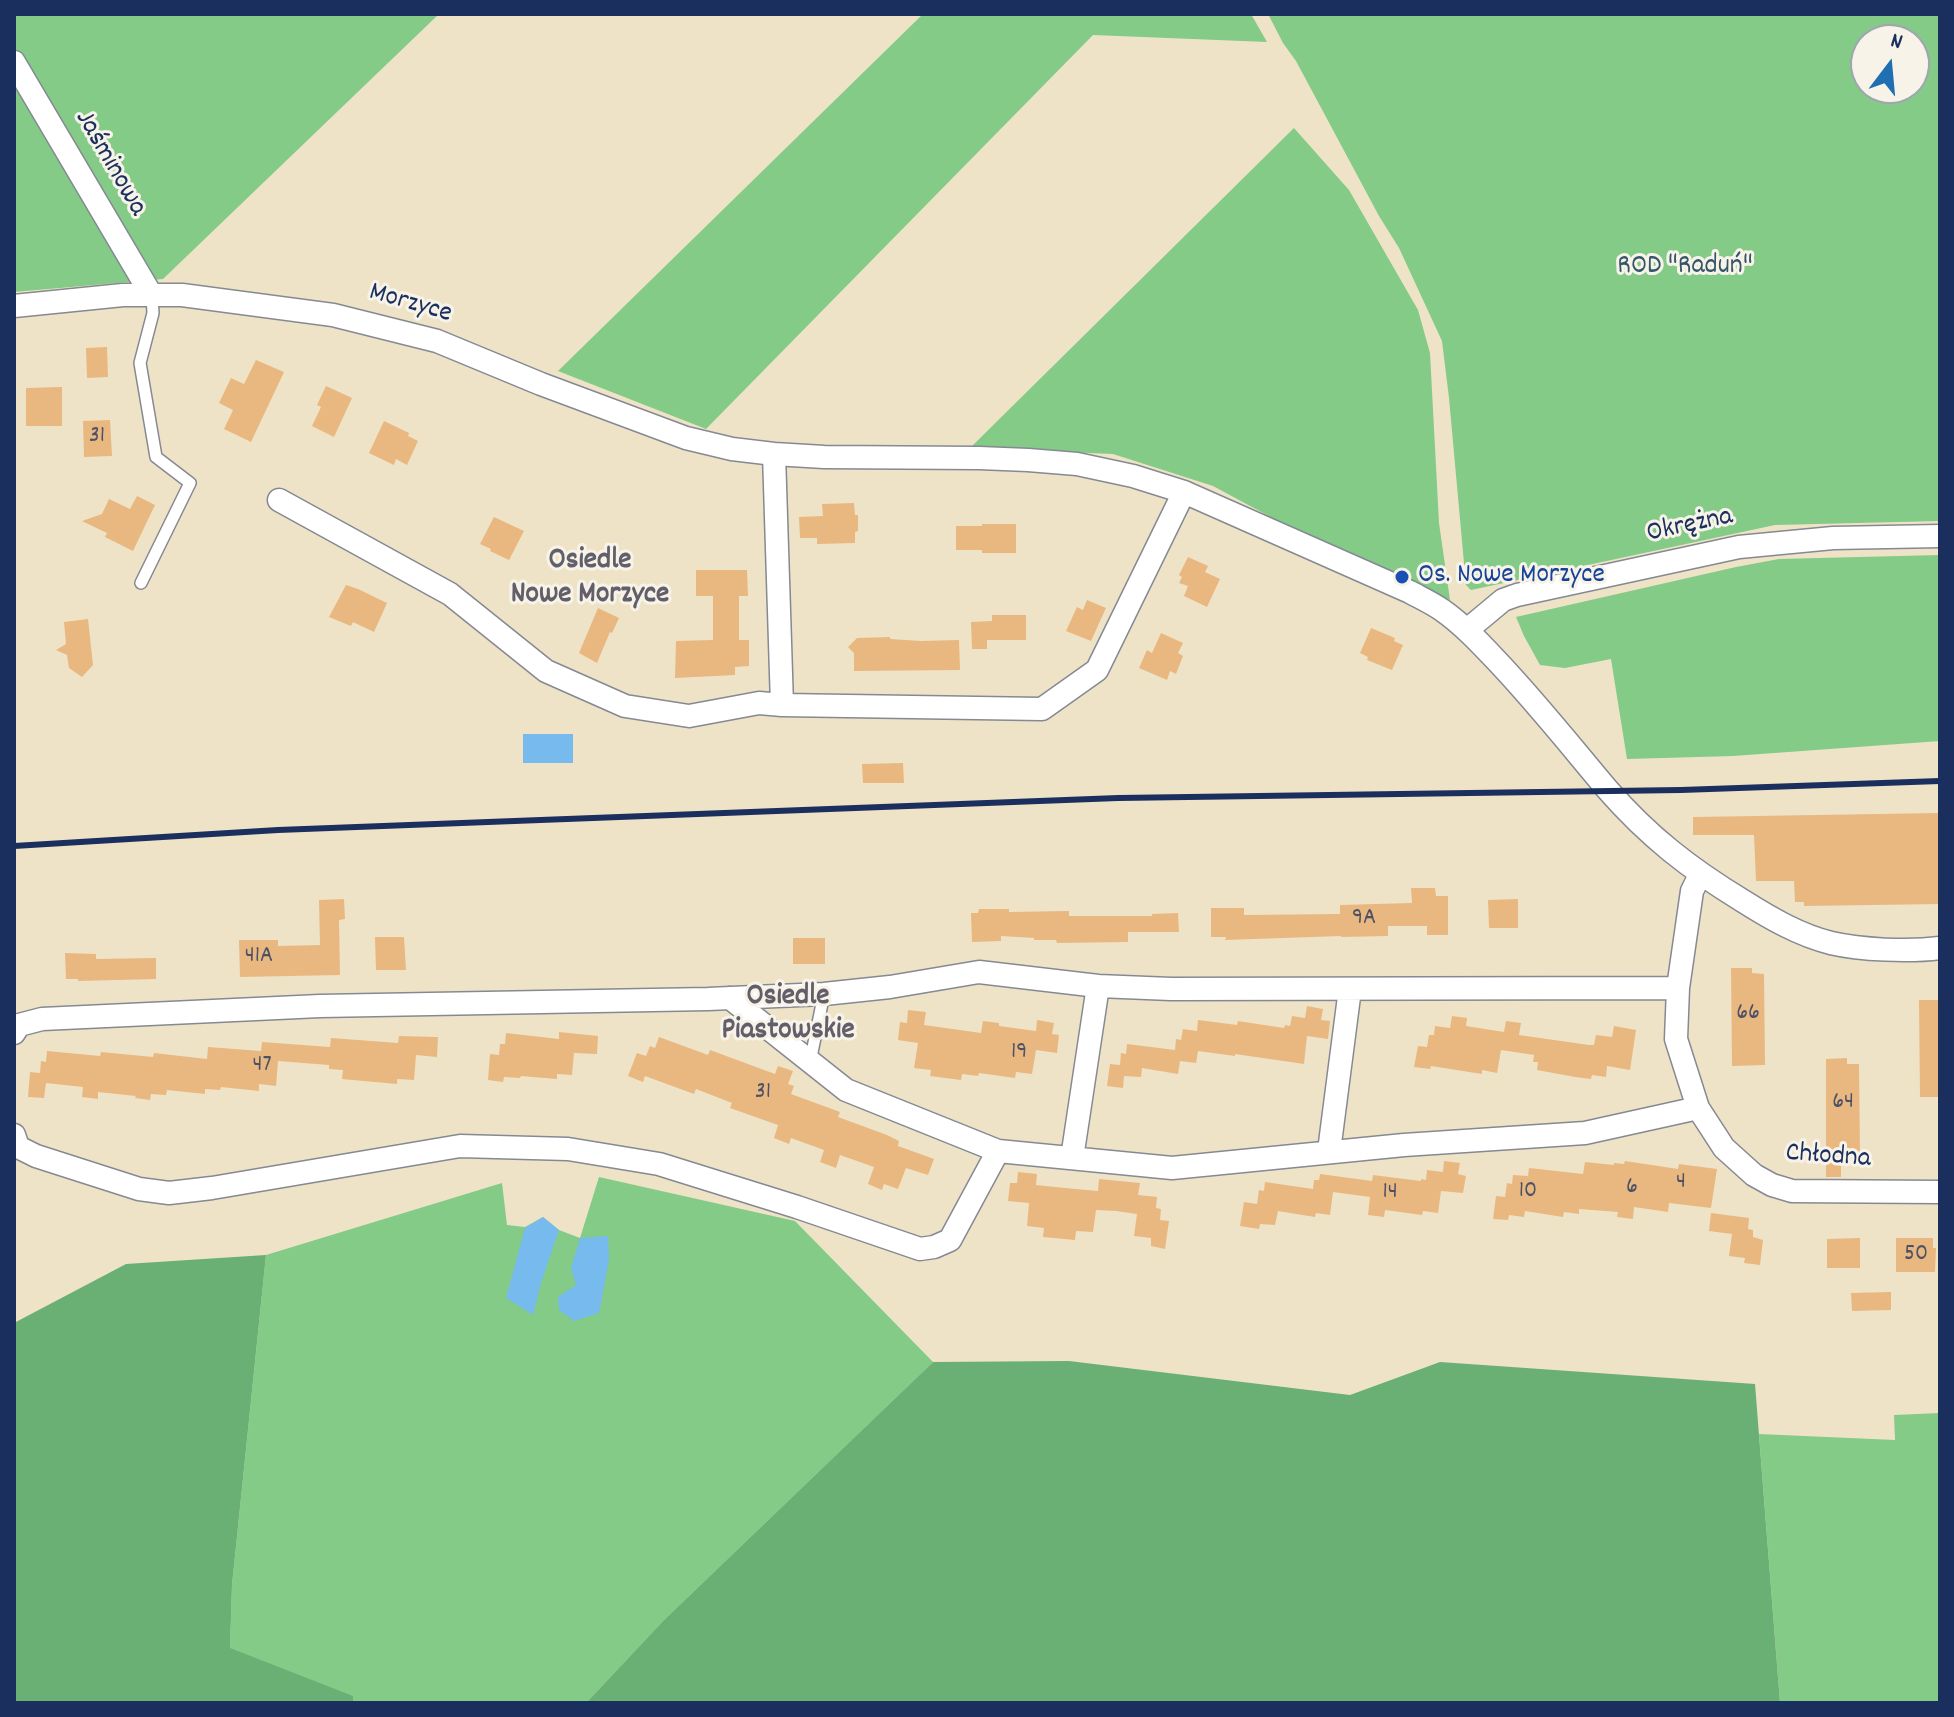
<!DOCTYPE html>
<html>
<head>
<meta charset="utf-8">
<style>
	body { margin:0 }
	#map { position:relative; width:1954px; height:1717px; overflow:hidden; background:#efe3c7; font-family:Dekko,sans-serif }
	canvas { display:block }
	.frame { position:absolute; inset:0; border:16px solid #1b2f5e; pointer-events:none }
	.north { position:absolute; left:1850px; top:24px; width:80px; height:80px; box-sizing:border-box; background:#f7f3e8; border:2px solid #9fa5b1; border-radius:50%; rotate:16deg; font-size:22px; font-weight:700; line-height:32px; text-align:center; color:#1b2f5e }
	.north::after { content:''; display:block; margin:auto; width:28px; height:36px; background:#1f6fb2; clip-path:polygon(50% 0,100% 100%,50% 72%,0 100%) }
</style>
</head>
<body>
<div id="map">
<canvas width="1954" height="1717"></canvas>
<div class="frame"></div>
<div class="north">N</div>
</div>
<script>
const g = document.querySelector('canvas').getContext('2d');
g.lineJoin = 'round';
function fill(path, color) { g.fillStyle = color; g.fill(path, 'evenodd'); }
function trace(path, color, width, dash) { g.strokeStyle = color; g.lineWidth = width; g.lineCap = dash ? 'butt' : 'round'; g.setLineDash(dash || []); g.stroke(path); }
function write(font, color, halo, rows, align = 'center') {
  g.font = font + ' Dekko,sans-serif'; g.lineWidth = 6; g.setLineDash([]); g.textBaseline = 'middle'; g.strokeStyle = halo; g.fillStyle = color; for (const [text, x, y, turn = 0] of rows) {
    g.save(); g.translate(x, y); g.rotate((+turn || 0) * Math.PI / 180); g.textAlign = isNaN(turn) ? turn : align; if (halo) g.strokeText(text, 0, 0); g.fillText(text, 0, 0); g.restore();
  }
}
fill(new Path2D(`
	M14 14H439L163 279 14 292Z
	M923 14H1251L1267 42 1093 35 706 429 558 371Z
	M1268 14H1940V521L1775 525 1471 590 1466 585 1449 398 1442 341 1399 248 1379 216 1296 61 1283 43ZM1914 40V88H1866V40Z
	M1294 128 1349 190 1418 310 1430 353 1439 523 1450 600 1330 549 1213 486 1113 454 970 448Z
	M1940 555V741L1733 756 1627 759 1611 659 1565 668 1540 665 1524 636 1516 617 1736 567 1779 559Z
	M599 1177 795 1221 933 1362 664 1620 586 1703H353L352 1696 230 1649 232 1585 266 1255 502 1183 507 1225 525 1227 543 1217 559 1230 580 1238Z
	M1940 1413V1703H1780L1759 1434 1895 1440 1894 1415Z`), '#83cb87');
fill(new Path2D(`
	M266 1255 232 1585 230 1648 353 1696V1703H14V1323L126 1264Z
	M1069 1361 1350 1395 1440 1362 1755 1384 1780 1703H586L664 1620 933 1362Z`), '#6aaf74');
fill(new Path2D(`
	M523 734H573V763H523Z
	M543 1217 559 1230 541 1283 533 1315 506 1298 525 1228Z
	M608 1236 609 1260 599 1313 574 1321 559 1310 558 1297 576 1285 571 1268 580 1238Z`), '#77baed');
fill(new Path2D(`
	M107 347 108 377 87 378 86 348Z
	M256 360 284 372 251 442 224 429 233 410 219 403 231 378 244 384Z
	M326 386 352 398 334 437 312 426 321 407 317 405Z
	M62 387V426H26V388Z
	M110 420 112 456 84 457 83 421Z
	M384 421 409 433 408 436 418 441 407 465 396 459 394 465 369 453Z
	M137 496 155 505 133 551 105 537 107 533 82 521 102 514 109 499 130 509Z
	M854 503 855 515H858V531L855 532V543L817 544V538H800L799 517 823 516 822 504Z
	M494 517 524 531 509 560 490 551 491 549 480 544Z
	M982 524H1016V553H982V550H956V526H982Z
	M1188 557 1208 566 1205 572 1220 579 1207 607 1184 596 1188 586 1179 583 1182 577 1179 575Z
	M696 570H747L748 596H739V640H749V666L735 667V675L675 678 676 641 713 640V596H696Z
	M346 585 358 589 387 603 374 632 353 622 351 626 329 617Z
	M1087 600 1106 608 1091 641 1066 631 1077 607 1083 610Z
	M598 608 619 618 612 633 610 632 597 663 579 653Z
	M992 615H1026V640H987V649H972L971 622 992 621Z
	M88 619 93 665 82 677 69 668 67 655 56 650 66 644 64 622Z
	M1371 628 1395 638 1394 641 1403 645 1392 670 1367 660 1368 657 1360 653Z
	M1161 633 1183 643 1178 653 1183 656 1176 674 1170 671 1167 680 1139 668 1147 650 1152 653Z
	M890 637V639L921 641 959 640 960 670 854 671V653L848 647 857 638Z
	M903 763 904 783H863L862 764Z
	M1940 813V904L1804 906V902H1795L1794 881H1756L1754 835H1693V817Z
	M1411 888H1435L1436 896H1448V935H1427V926H1388V936L1341 937V936L1225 940 1226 937H1211V908H1244V915L1340 914V905L1412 903Z
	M344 899 345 919 339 920 340 975 240 977 239 940H278V946L320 945 319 900Z
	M1518 899V928H1489L1488 900Z
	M979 909H1009V912L1069 911V916H1152V914L1178 913 1179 932H1128V942L1057 943 1056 940H1034V938L1001 936V941L972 942 971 913H978Z
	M375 937H404L406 970H376Z
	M793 938H825V964H793Z
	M65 953 96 954V959L156 958V979L78 981V979H66Z
	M1731 968H1752V973L1764 974 1765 1065 1732 1066Z
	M1919 1000H1939L1940 1097H1920Z
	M1307 1006 1323 1009 1321 1020 1330 1021 1328 1039 1307 1036 1304 1064 1235 1054V1056L1198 1051 1196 1063 1180 1061 1178 1074 1142 1068 1141 1077 1124 1076 1123 1088 1107 1086 1110 1064 1120 1065 1121 1053 1126 1054 1127 1044 1175 1050 1176 1039 1181 1040 1183 1029 1197 1031 1198 1020 1237 1025 1238 1021 1284 1028 1285 1025 1290 1026 1292 1016 1305 1018Z
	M908 1010 926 1012 924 1025 981 1033 983 1021 999 1023V1026L1036 1031 1037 1020 1054 1023 1052 1034 1059 1035 1057 1053 1036 1050 1032 1074 1016 1072 1015 1078 979 1073 978 1076 962 1074 961 1080 930 1076 931 1070 914 1068 918 1043 898 1040 900 1022 907 1023Z
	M1452 1016 1467 1018 1466 1026 1504 1032 1506 1021 1521 1023 1519 1035 1589 1045H1594L1596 1035 1612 1037 1614 1026 1636 1030 1630 1070 1607 1066 1606 1077 1592 1075 1591 1079 1575 1077 1537 1070 1538 1062H1533L1534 1055 1501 1050 1497 1073 1482 1070V1074L1431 1066 1430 1069 1414 1067 1418 1046 1427 1047 1429 1035H1434L1435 1026 1450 1028Z
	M559 1032 598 1036 597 1054 574 1053 572 1075 557 1074V1079L521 1076 520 1078 504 1077 503 1082 488 1080 490 1054 499 1055 500 1044H505L506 1033 559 1039Z
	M399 1036 438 1037 437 1057 416 1055 414 1080 397 1079V1084L342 1079 343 1070 329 1069V1065L278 1061 276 1086 259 1084V1091L221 1087 220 1090 205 1089V1094L167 1090 166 1095 151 1094 150 1100 135 1098 136 1096 98 1092V1099L82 1097 83 1087 46 1083 44 1098 28 1097 30 1072 40 1073 41 1061 46 1062 47 1051 100 1056 101 1052 153 1057 154 1053 207 1059 208 1047 261 1051 262 1042 330 1047 331 1038 398 1043Z
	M659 1037 708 1055 710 1050 775 1074 778 1066 793 1071 788 1084 794 1086 791 1094 840 1112 838 1117 887 1135 899 1141 898 1146 934 1159 928 1175 906 1168 898 1189 884 1184 882 1190 868 1184 874 1167 840 1155 836 1168 820 1162 824 1150 791 1138 789 1144 774 1138 778 1125 730 1108 732 1103 696 1089 694 1094 645 1076 643 1082 628 1076 637 1053 646 1056 650 1046 655 1048Z
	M1847 1058V1064H1859L1860 1156 1841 1157V1177H1826V1059Z
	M1444 1161 1460 1163 1458 1174 1466 1176 1463 1193 1441 1191 1438 1213 1423 1211 1422 1215 1385 1210 1384 1217 1368 1215 1370 1197 1333 1192 1330 1215 1316 1213 1315 1217 1278 1211 1275 1225 1260 1224 1259 1229 1240 1226 1244 1202 1257 1204 1259 1190 1264 1191 1265 1182 1313 1189 1314 1180H1319L1320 1174 1372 1181 1373 1175 1421 1181V1179L1426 1180 1427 1170 1443 1172Z
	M1625 1161 1678 1169 1679 1164 1717 1169 1711 1208 1669 1203 1668 1212 1634 1207 1633 1219 1617 1217 1618 1212 1579 1209V1214L1564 1212 1563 1217 1525 1211 1524 1217 1509 1215 1508 1220 1493 1219 1496 1196 1505 1197 1507 1183 1512 1184 1513 1175 1528 1176 1529 1168 1583 1174 1585 1162 1614 1165V1163L1624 1164Z
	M1018 1172 1037 1174 1036 1185 1065 1188 1098 1191 1099 1179 1140 1183 1138 1195 1157 1197 1156 1208 1161 1209 1160 1220 1169 1221 1165 1249 1151 1246V1238L1134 1236 1137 1214 1116 1211 1096 1210 1093 1232 1076 1231 1075 1240 1043 1237 1044 1228 1027 1226 1029 1203 1008 1201 1010 1183H1017Z
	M1711 1213 1749 1218 1748 1229 1753 1230V1237L1763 1240 1760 1265 1744 1263 1745 1258 1729 1256 1732 1234 1709 1231Z
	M1860 1238V1268H1827V1239Z
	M1896 1238H1933V1248H1936L1935 1272H1896Z
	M1891 1292V1310L1852 1311 1851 1293Z`), '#e8b880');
const service = new Path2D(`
	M141 583 190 483 156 457 140 363 153 313 152 296
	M810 1062 824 994`);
const minor = new Path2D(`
	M14 62 152 296
	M14 306 123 295H182L333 315 437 341 541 384 686 438 732 449 774 454 824 457 979 458 1028 460 1077 464 1133 476 1184 492 1410 592C1421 598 1432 603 1442 610 1462 624 1479 642 1496 660 1535 701 1570 745 1607 789 1649 837 1689 868 1743 901 1770 918 1799 935 1831 943 1861 950 1909 952 1940 948
	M774 454 782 705 1042 709 1097 670 1184 492
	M279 500 450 594 546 671 625 706 689 716 759 703 782 705
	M1467 630 1503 600 1517 595 1739 547 1833 538 1940 536
	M1700 875 1692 891 1678 988 1676 1039 1698 1108 1724 1148 1754 1175 1772 1185 1792 1191 1940 1192
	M730 998 846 1090 998 1151 1172 1168 1404 1145 1585 1133 1698 1108
	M14 1033 19 1025 42 1019 320 1006 708 999 824 994 890 987 979 972 1098 986 1171 989 1678 988
	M14 1135 18 1147 36 1156 139 1189 169 1193 212 1188 460 1146 568 1149 659 1164 797 1207 920 1249 934 1247 950 1240 998 1151
	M1329 1151 1350 989
	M1072 1158 1098 986`);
trace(service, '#858992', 14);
trace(minor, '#858992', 25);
trace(service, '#fff', 11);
trace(minor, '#fff', 22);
trace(new Path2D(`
	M14 846 278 830 1118 798 1681 790 1940 781`), '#1b2f5e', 6);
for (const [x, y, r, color] of [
	[1402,577,8,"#1a4fb4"]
]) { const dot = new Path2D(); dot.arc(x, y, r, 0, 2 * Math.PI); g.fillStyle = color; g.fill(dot); trace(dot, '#f7f3e8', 3); }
write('24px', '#4e5166', null, [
	["31",97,438],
	["9A",1364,920],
	["41A",259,958],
	["66",1748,1015],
	["19",1019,1054],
	["47",262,1067],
	["31",763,1094],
	["64",1843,1104],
	["4",1681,1184],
	["6",1632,1189],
	["10",1528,1193],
	["14",1390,1194],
	["50",1916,1256]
]);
write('28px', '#1b2f5e', '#f7f3e8', [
	["Jaśminowa",109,164,60],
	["Morzyce",410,305,16],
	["Okrężna",1690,527,-12],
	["Chłodna",1828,1158,4]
]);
write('28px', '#355668', '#f7f3e8', [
	["ROD \"Raduń\"",1685,268]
]);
write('28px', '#164399', '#f7f3e8', [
	["Os. Nowe Morzyce",1418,577]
], 'left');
write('bold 30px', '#635f6a', '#f7f3e8', [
	["Osiedle",590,563],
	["Nowe Morzyce",590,597],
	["Osiedle",788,999],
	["Piastowskie",788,1033]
]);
</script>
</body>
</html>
